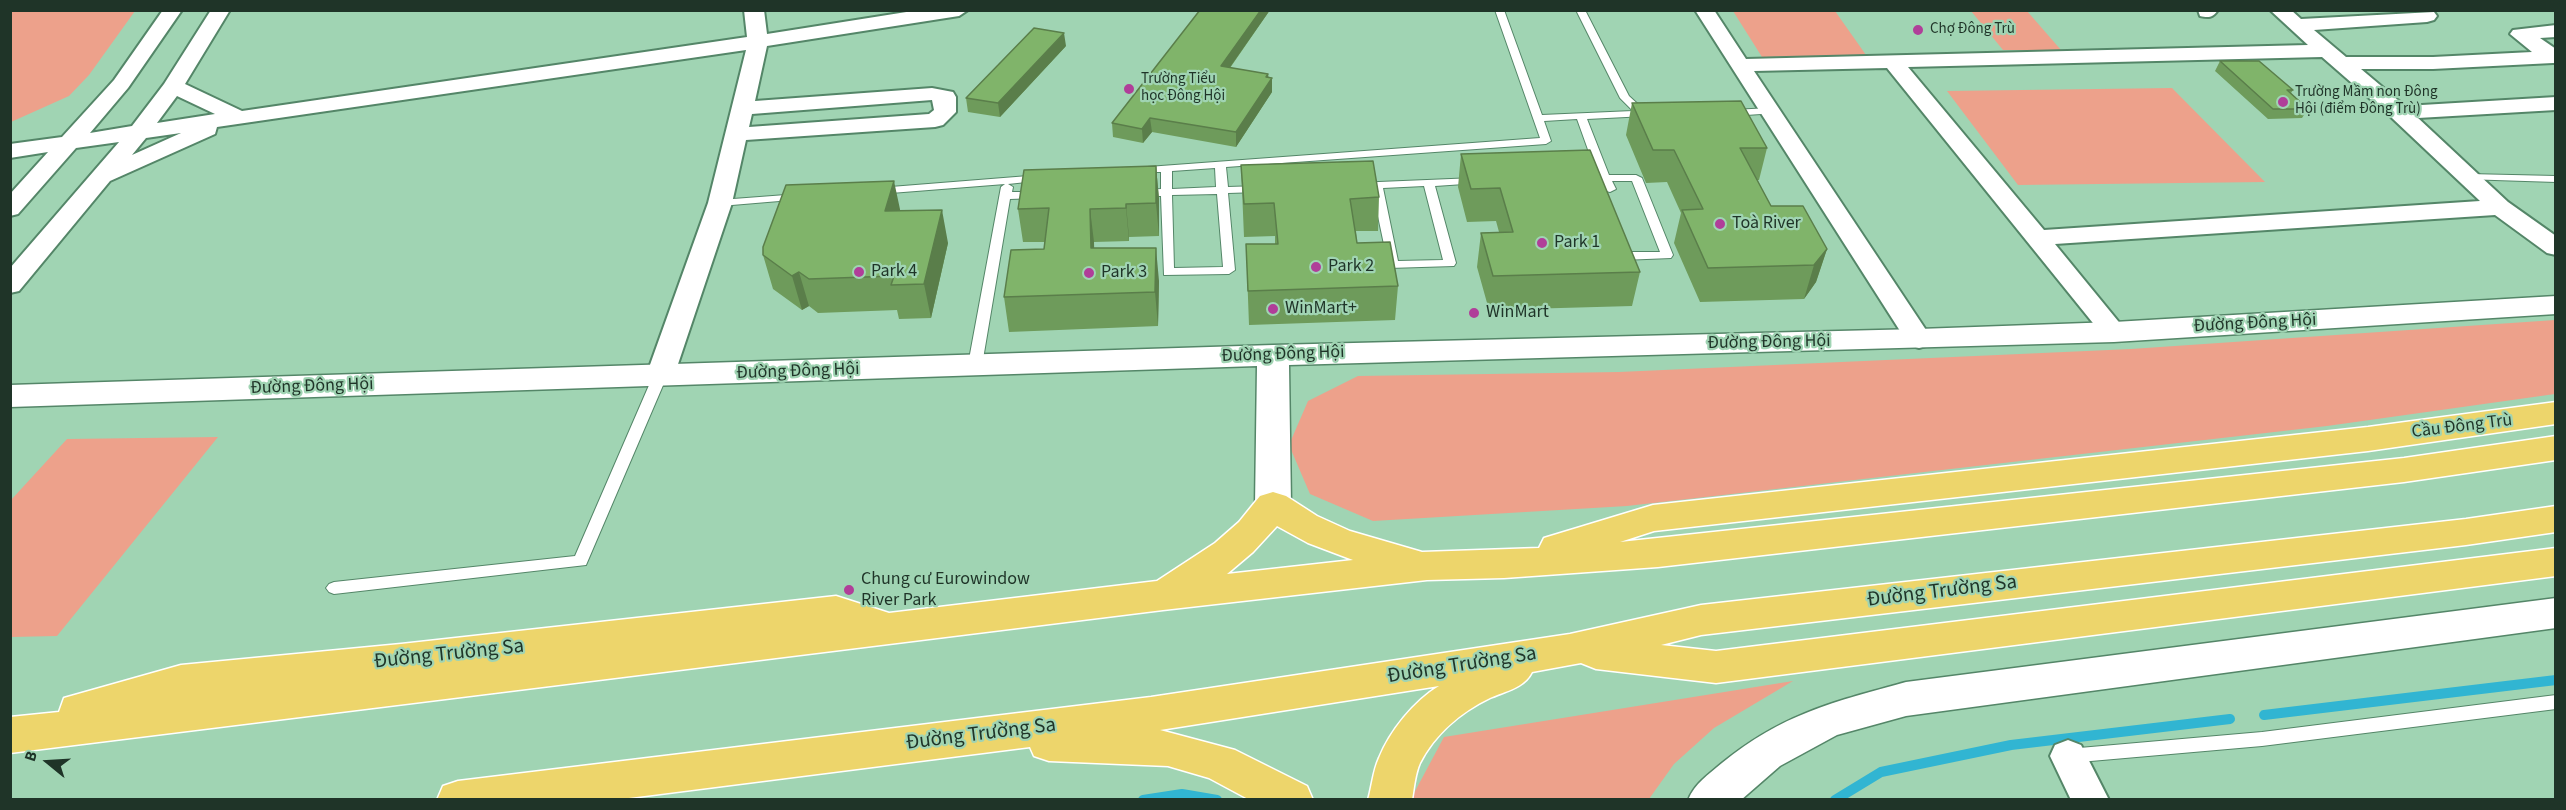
<!DOCTYPE html>
<html>
<head>
<meta charset="utf-8">
<style>
	body { margin:0 }
	#map { position:relative; width:2566px; height:810px; overflow:hidden; background:#a0d4b3; font-family:"Source Sans 3",sans-serif }
	canvas { display:block }
	.frame { position:absolute; inset:0; border:12px solid #1f3428; pointer-events:none }
	.north { position:absolute; left:18px; top:732px; width:60px; height:60px; -webkit-text-stroke:4px #a0d4b3; paint-order:stroke; rotate:288deg; font-size:16px; font-weight:700; line-height:24px; text-align:center; color:#1f3428 }
	.north::after { content:''; display:block; margin:auto; width:21px; height:27px; background:#1f3428; clip-path:polygon(50% 0,100% 100%,50% 72%,0 100%) }
</style>
</head>
<body>
<div id="map">
<canvas width="2566" height="810"></canvas>
<div class="frame"></div>
<div class="north">B</div>
</div>
<script>
const g = document.querySelector('canvas').getContext('2d');
g.lineJoin = 'round';
function fill(path, color) { g.fillStyle = color; g.fill(path, 'evenodd'); }
function trace(path, color, width, dash) { g.strokeStyle = color; g.lineWidth = width; g.lineCap = dash ? 'butt' : 'round'; g.setLineDash(dash || []); g.stroke(path); }
function write(font, color, halo, rows, align = 'center') {
  g.font = font + ' "Source Sans 3",sans-serif'; g.lineWidth = 4.5; g.setLineDash([]); g.textBaseline = 'middle'; g.strokeStyle = halo; g.fillStyle = color; for (const [text, x, y, turn = 0] of rows) {
    g.save(); g.translate(x, y); g.rotate((+turn || 0) * Math.PI / 180); g.textAlign = isNaN(turn) ? turn : align; if (halo) g.strokeText(text, 0, 0); g.fillText(text, 0, 0); g.restore();
  }
}
fill(new Path2D(`
	M11 10H135V11L89 75 69 96 11 122Z
	M1733 11H1835L1866 55 1762 57Z
	M1971 11H2027L2061 50H2003Z
	M2172 88 2265 182 2018 185 1947 91Z
	M2555 320V394L2327 426 1627 506 1373 521 1310 494 1289 445 1308 401 1358 376 1619 372 2131 349Z
	M218 437 57 636 11 637V500L67 439Z
	M1793 681 1714 728 1674 764 1649 799 1413 800V795L1444 737Z`), '#eda18b');
trace(new Path2D(`
	M2264 715 2556 680
	M1143 800 1182 794 1217 800
	M1835 800 1881 772 2011 745 2230 719`), '#31b5d2', 10);
const lane = new Path2D(`
	M1495 10H1504L1542 115 1633 111 1620 98 1576 10H1585L1629 96 1641 107 1651 111 1650 115 1646 116 1587 119 1609 175H1636L1642 178 1673 255 1671 258 1622 260 1616 256 1614 250 1620 246 1624 247 1627 252H1660L1632 181H1612L1616 189 1610 192 1606 191 1594 164 1579 165 1574 162 1579 159 1591 158 1577 119 1544 121 1551 141 1546 144 1226 167 1228 187 1259 186 1265 189 1259 192 1228 193 1235 270 1229 274 1164 275 1161 196H1140L1134 193 1140 190 1161 189V172H1134V168L1540 138ZM1215 168 1216 187 1172 189V171ZM1217 194 1223 267 1174 268 1172 195Z
	M1772 108 1777 111 1776 113 1731 116 1726 113 1731 110Z
	M2468 174 2556 176V182L2464 179 2462 177Z
	M1041 175 1047 178 1045 180 1008 184 1013 187 1012 192H1037L1043 195 1037 198 1010 199 982 365 975 369 970 368 968 365 1001 187 1005 184 878 194 872 191 878 188Z
	M1475 178 1479 179V183L1435 186 1456 263 1454 266 1389 268 1372 188 1355 187V183ZM1424 186 1443 260 1398 261 1383 188Z
	M799 194 805 197 803 199 720 206 714 203 720 200Z
	M660 372 667 376 586 565 334 594 329 592 326 588 329 584 334 582 575 556 653 376Z
	M2556 695V709L2262 746 2068 763 2062 761 2059 756 2062 751 2068 749 2262 732Z`);
const street = new Path2D(`
	M163 10H182L128 88 90 133 132 126 164 84 211 10H230L185 84 242 111 747 37 744 10H764L767 34 919 10H968L959 16 767 46 755 101 932 88 953 92 956 97V112L943 125 935 127 746 140 732 203 674 376 670 382 660 385 650 382 646 376 708 203 746 50 217 127 215 134 110 181 19 291 10 293V268L119 142 76 148 18 214 10 216V194L48 152 10 158V144L62 137 114 80ZM177 96 215 114 157 123ZM932 100 934 110 929 114 749 127 752 114ZM181 133 132 155 146 138Z
	M1695 10H1714L1746 59 2308 45 2270 10H2291L2301 19 2434 12 2437 16 2434 20 2427 22 2314 30 2346 57H2433L2532 52 2510 34 2513 30 2556 25V37L2540 38 2556 49V63H2553L2433 69H2361L2405 106 2556 97V110L2418 118 2508 202 2556 236V255L2547 253 2495 215 2055 244 2127 332 2123 338 2114 340 2105 338 1887 68 1754 71 1932 339 1929 345 1919 348 1909 345ZM2322 57 2392 118 2480 201 2044 230 1908 67Z
	M2198 10H2218C2213 18 2208 18 2200 16Z
	M2068 740 2081 745 2109 800H2071L2050 756 2055 745Z`);
const secondary = new Path2D(`
	M2556 296V314L2114 342 1289 365 1291 505 1286 514 1273 518 1260 514 1255 505 1257 366 10 407V385L1273 345 1919 329 2114 322Z
	M2556 598V628L1906 716 1837 735 1780 766 1741 800H1688C1695 783 1708 775 1722 763 1782 714 1833 702 1906 682Z`);
const highway = new Path2D(`
	M2556 402V424L2368 451 1654 531 1620 542 2404 458 2556 436V460L2404 482 1658 567 1504 578 1427 580 1163 610 10 753V717L59 712 64 698 181 665 401 644 836 596 889 613 1157 581 1215 543 1239 522 1260 496 1273 492 1286 496 1317 516 1350 531 1422 552 1539 548 1544 538 1653 505 2368 427ZM1277 526 1308 543 1353 560 1227 574 1253 552Z
	M2556 506V532L2466 545 1701 635 1661 645 1716 651 2556 548V576L1716 683 1596 669 1581 663 1532 672C1524 688 1506 691 1490 698 1461 712 1435 734 1420 763 1415 774 1414 788 1412 800H1368C1372 786 1373 771 1379 758 1390 731 1414 701 1439 686L1160 730 1235 750 1307 786 1313 800H1250L1209 778 1168 766 1049 761 1034 756 1030 747 613 800H437L443 786 458 781 1151 697 1570 634 1701 605 2466 519Z`);
trace(lane, '#548668', 2);
trace(street, '#548668', 4);
trace(secondary, '#548668', 3);
trace(highway, '#fff', 3);
fill(lane, '#fff');
fill(street, '#fff');
fill(secondary, '#fff');
fill(highway, '#edd56b');
fill(new Path2D(`
	M1200 10H1270L1230 68 1268 74 1272 92 1236 147 1152 132 1143 143 1113 137 1112 123Z
	M1066 46 1000 117 968 112 966 98Z
	M2220 61 2293 90 2291 93 2308 109 2302 118 2268 119 2215 71Z
	M1632 103 1767 148 1759 180H1757L1771 206 1827 249 1816 282 1804 299 1700 302 1674 243 1681 213 1667 182 1646 183 1626 135Z
	M1461 154 1640 272 1632 306 1489 310 1477 267 1481 233 1499 232 1496 221 1467 222 1458 187Z
	M1241 165 1379 197 1378 231H1356L1357 243 1398 286 1395 320 1249 325 1246 244H1275V236L1244 237Z
	M1156 166 1159 199V236L1129 237V241L1094 242V248L1159 281 1158 326 1009 332 1004 297 1044 249 1045 242H1023L1018 209Z
	M900 211 948 243 931 318 899 319 897 310 818 313 809 306 802 310 773 289 763 255Z`), '#6e9b5b');
fill(new Path2D(`
	M1261 10H1270L1221 80V66Z
	M1064 33 1066 46 1000 117 998 103Z
	M1268 74V83L1272 78V92L1236 147V132Z
	M1150 118 1152 132 1143 143 1142 129Z
	M1156 166 1159 199V236L1156 203Z
	M894 181 901 214 885 211Z
	M1126 204 1129 237V241L1126 208Z
	M1090 209 1094 242 1095 282 1091 248Z
	M942 210 948 243 931 318 924 284Z
	M1156 248 1159 281 1158 326 1155 292Z
	M1827 249 1816 282 1804 299 1814 265Z
	M799 272 809 306 802 310 792 276Z`), '#5a7e4a');
const building = new Path2D(`
	M1200 10H1261L1221 66 1268 74 1266 77 1272 78 1236 132 1150 118 1142 129 1112 123Z
	M1034 28 1064 33 998 103 966 98Z
	M2220 61H2259L2293 90H2287L2308 109H2273Z
	M1741 101 1767 148H1740L1771 206H1803L1827 249 1814 265 1708 268 1682 210 1703 209 1674 150H1653L1632 103Z
	M1590 150 1640 272 1493 276 1481 233 1513 232 1500 188 1471 189 1461 154Z
	M1373 161 1379 197 1350 199 1357 243 1390 242 1398 286 1248 291 1246 244H1278L1274 203 1244 204 1241 165Z
	M1156 166V203L1126 204V208L1090 209 1091 248H1156L1155 292 1004 297 1011 250 1044 249 1049 208 1018 209 1024 170Z
	M894 181 885 211 942 210 924 284 891 285 894 276 809 279 799 272 792 276 763 255V247L786 185Z`);
fill(building, '#80b46a');
trace(building, '#5a7e4a', 1.5);
for (const [x, y, r, color] of [
	[1918,30,6,"#b03e99"],
	[1129,89,6,"#b03e99"],
	[2283,102,6,"#b03e99"],
	[1720,224,6,"#b03e99"],
	[1542,243,6,"#b03e99"],
	[1316,267,6,"#b03e99"],
	[859,272,6,"#b03e99"],
	[1089,273,6,"#b03e99"],
	[1273,309,6,"#b03e99"],
	[1474,313,6,"#b03e99"],
	[849,590,6,"#b03e99"]
]) { const dot = new Path2D(); dot.arc(x, y, r, 0, 2 * Math.PI); g.fillStyle = color; g.fill(dot); trace(dot, '#a0d4b3', 2); }
write('15px', '#1f3428', '#a0d4b3', [
	["Chợ Đông Trù",1930,30],
	["Trường Tiểu",1141,80],
	["học Đông Hội",1141,97],
	["Trường Mầm non Đông",2295,93],
	["Hội (điểm Đông Trù)",2295,110]
], 'left');
write('18px', '#1f3428', '#a0d4b3', [
	["Toà River",1732,224],
	["Park 1",1554,243],
	["Park 2",1328,267],
	["Park 4",871,272],
	["Park 3",1101,273],
	["WinMart+",1285,309],
	["WinMart",1486,313],
	["Chung cư Eurowindow",861,580],
	["River Park",861,601]
], 'left');
write('18px', '#1f3428', '#a0d4b3', [
	["Đường Đông Hội",2255,324,-3],
	["Đường Đông Hội",1769,343,-1],
	["Đường Đông Hội",1283,355,-2],
	["Đường Đông Hội",798,372,-2],
	["Đường Đông Hội",312,387,-2],
	["Cầu Đông Trù",2462,427,-7]
]);
write('21px', '#1f3428', '#a0d4b3', [
	["Đường Trường Sa",1942,592,-7],
	["Đường Trường Sa",449,655,-6],
	["Đường Trường Sa",1462,666,-9],
	["Đường Trường Sa",981,735,-7]
]);
</script>
</body>
</html>
